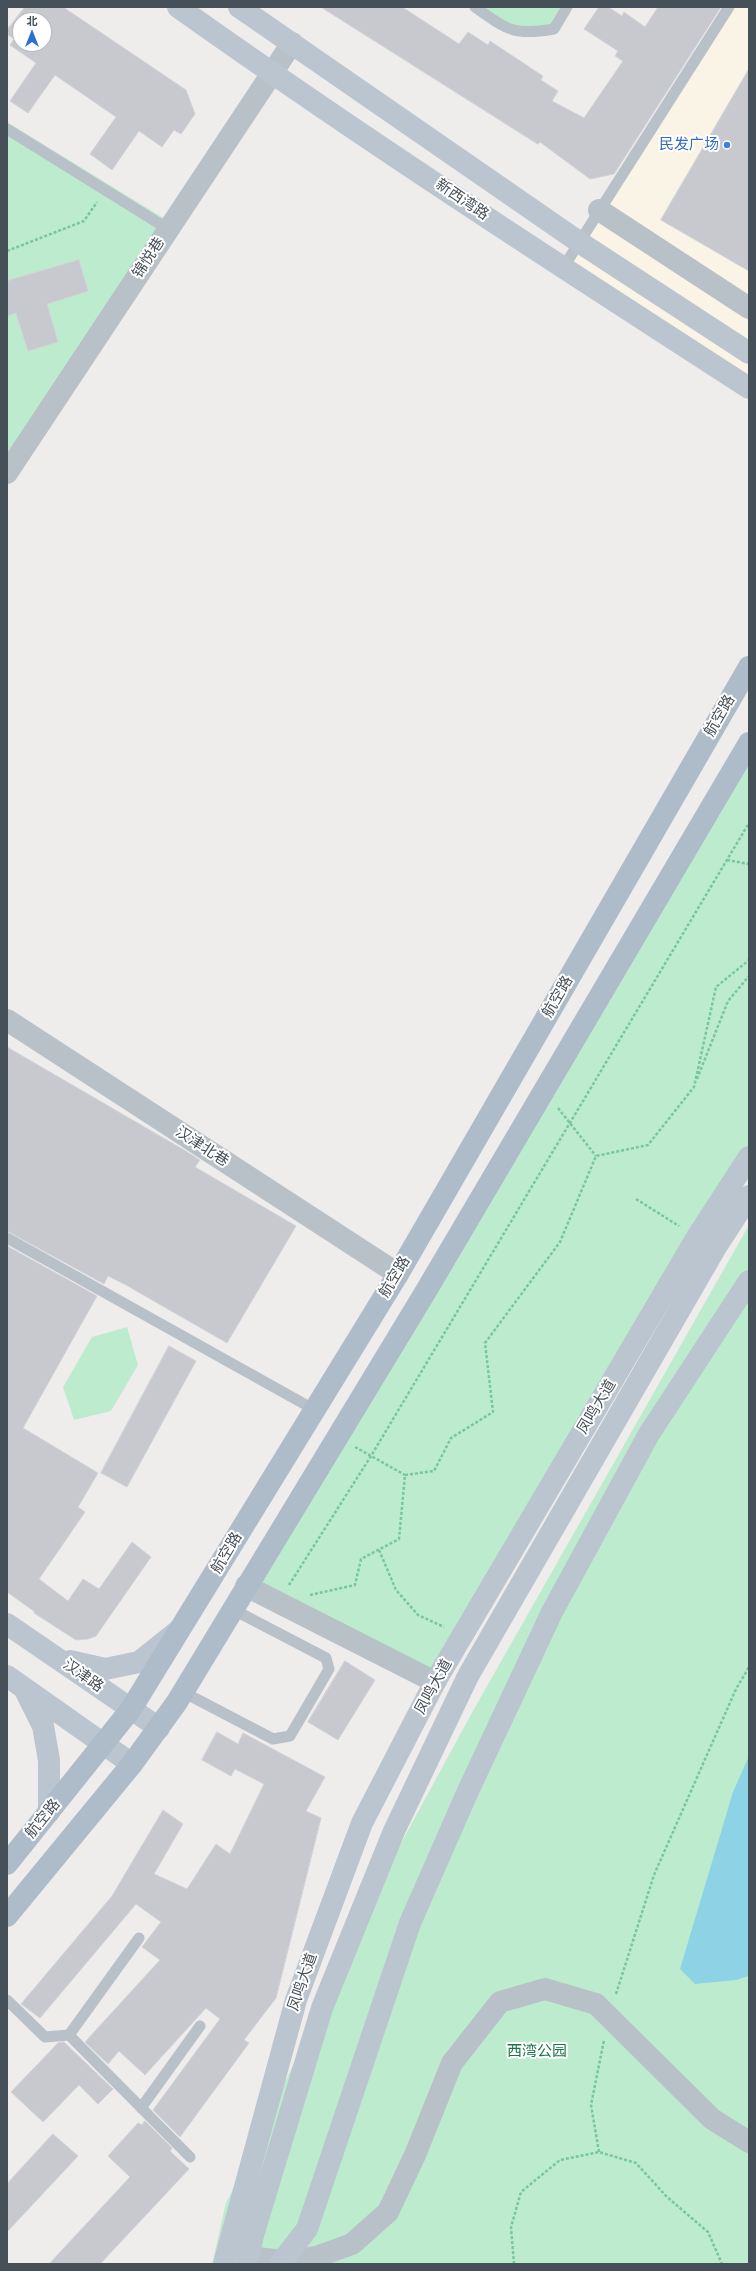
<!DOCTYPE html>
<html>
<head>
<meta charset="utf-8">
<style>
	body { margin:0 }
	#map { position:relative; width:756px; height:2271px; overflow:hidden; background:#efecec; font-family:"Space Grotesk","Noto Sans SC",sans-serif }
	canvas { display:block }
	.frame { position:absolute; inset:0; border:8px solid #465058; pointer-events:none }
	.north { position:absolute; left:12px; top:12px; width:40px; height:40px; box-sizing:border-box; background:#fff; border:1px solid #b5b9bc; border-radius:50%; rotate:0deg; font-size:11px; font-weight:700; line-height:16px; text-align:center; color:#465058 }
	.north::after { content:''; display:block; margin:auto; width:14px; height:18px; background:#2672d0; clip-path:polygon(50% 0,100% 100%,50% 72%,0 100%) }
</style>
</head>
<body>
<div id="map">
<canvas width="756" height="2271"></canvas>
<div class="frame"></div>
<div class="north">北</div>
</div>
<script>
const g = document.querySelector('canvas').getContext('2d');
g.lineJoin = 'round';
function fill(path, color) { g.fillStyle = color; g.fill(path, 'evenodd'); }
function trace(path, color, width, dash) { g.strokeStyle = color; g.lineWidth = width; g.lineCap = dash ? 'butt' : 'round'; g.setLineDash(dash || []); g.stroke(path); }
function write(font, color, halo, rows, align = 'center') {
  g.font = font + ' "Space Grotesk","Noto Sans SC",sans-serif'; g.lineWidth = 4; g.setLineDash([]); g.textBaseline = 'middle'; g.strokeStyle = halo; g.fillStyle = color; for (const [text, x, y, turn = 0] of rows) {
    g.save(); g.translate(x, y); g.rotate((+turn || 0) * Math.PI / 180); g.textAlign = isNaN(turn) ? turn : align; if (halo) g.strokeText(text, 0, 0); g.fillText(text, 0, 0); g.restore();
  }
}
fill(new Path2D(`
	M729 7H749V388L563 268Z`), '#faf4e6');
fill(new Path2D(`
	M475 7H567L554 29 527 33Z
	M7 122 170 222 7 466Z
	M749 740V1157L435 1682 246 1586Z
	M749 1225V2264H212L226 2203 400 1845 474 1709Z
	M127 1327 138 1365 111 1411 74 1420 63 1387 92 1337Z`), '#bdebce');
fill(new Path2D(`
	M749 1756V1976L736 1980 695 1984 680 1969 733 1792Z`), '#8dd3e5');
const building = new Path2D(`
	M25 7H63L186 90 195 114 181 134 174 130 162 147 139 131 112 170 90 154 116 117 55 75 28 113 10 101 36 63 10 45 14 39 7 34V30ZM20 20H44V44H20Z
	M321 7H402L459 44 468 32 488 45 490 41 543 76 541 80 558 91 552 101 584 118 623 61 615 56 618 51 584 29 599 7H608L622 16 624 12 645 27 658 7H721L614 174 590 179 540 142 538 144Z
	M749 69V271L661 220Z
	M79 260 88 291 47 304 58 342 28 351 16 313 7 316V281Z
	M7 1047 184 1150 200 1160 195 1167 296 1226 227 1343 126 1285 108 1276 104 1284 7 1231Z
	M7 1246 97 1296 23 1428 98 1473 78 1507 85 1512 39 1579 68 1601 83 1579 99 1589 132 1542 151 1557 96 1636 88 1639 76 1640 34 1613 35 1612 7 1592Z
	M169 1346 196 1361 127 1487 101 1473Z
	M345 1661 375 1680 338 1740 308 1722Z
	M217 1732 238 1744 243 1733 325 1777 306 1811 321 1818 276 1998 244 2040 249 2043 180 2137 153 2110 220 2019 206 2008 145 2075 119 2051 108 2064 85 2042 160 1960 142 1947 161 1922 136 1904 40 2018 21 2004 112 1896 163 1810 183 1824 154 1874 187 1889 216 1844 230 1854 264 1784 235 1769 231 1776 202 1760Z
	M64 2042 113 2089 98 2104 79 2085 43 2122 11 2092 58 2043Z
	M145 2121 172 2148 170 2151 189 2169 100 2264H49L130 2177 108 2156 138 2123 142 2125Z
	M53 2134 78 2156 7 2232V2184Z`);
fill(building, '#c7c9cf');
trace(building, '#d1d3d8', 1);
trace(new Path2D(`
	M7 251 84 221 97 202
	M727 860 749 864
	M697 1079 728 1001 749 976
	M558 1108 596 1156
	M636 1199 679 1226
	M355 1447 405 1475
	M379 1550 396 1590 418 1615 444 1627
	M289 1585 371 1456 749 823
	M310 1595 355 1585 361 1559 399 1539 405 1475 434 1471 451 1438 493 1412 485 1343 560 1242 596 1156 648 1145 694 1087 716 987 749 960
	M616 1994 654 1875 736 1689 749 1667
	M599 2152 591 2105 604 2040
	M514 2264 511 2227 521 2192 560 2160 599 2152 636 2163 667 2197 708 2232 722 2264`), '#78c69f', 2.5, [3, 2]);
trace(new Path2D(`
	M475 7C508 30 512 36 554 29L567 7
	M7 129 168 229
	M563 268 729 7
	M7 1238 315 1410
	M183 1692 273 1739 290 1736 329 1669 326 1658 232 1609
	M7 2000 45 2037 69 2035 190 2157
	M69 2035 139 1938
	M141 2108 200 2026`), '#b9c1c8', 11);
trace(new Path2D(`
	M599 210 749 308
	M7 473 292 43
	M7 1020 398 1274
	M246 1586 435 1682
	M248 2257 283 2261 316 2257 352 2244 388 2212 415 2155 452 2063 500 2002 545 1989 596 2004 712 2119 749 2142`), '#b9c1c8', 22);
trace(new Path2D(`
	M178 7C365 140 557 264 749 388
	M239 7 579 242 749 353
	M7 1624 159 1728
	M70 1661 105 1669 139 1662 179 1630
	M7 1676 132 1764
	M25 1690 43 1726 49 1760V1812
	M224 2264 296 2000 362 1823 435 1682 697 1237 749 1157
	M247 2264 253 2235 322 2008 394 1831 468 1676 716 1247 749 1196
	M280 2264 307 2229 410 1923 468 1791 552 1612 649 1434 749 1281`), '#bbc5cf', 22);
trace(new Path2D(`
	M7 1864 131 1709 398 1274 749 667
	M7 1916 132 1764 177 1702 426 1291 749 743`), '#aebcca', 22);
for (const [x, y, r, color] of [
	[727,145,4,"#3f7fe0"]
]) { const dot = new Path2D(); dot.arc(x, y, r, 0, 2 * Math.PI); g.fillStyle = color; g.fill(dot); trace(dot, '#fff', 1.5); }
write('15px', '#366cbe', '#fff', [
	["民发广场",719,145]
], 'right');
write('15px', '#465058', '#fff', [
	["新西湾路",462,200,34],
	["锦悦巷",149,258,-57],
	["航空路",720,716,-60],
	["航空路",558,997,-60],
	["汉津北巷",202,1147,33],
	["航空路",395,1277,-59],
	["凤鸣大道",597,1407,-59],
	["航空路",227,1553,-59],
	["汉津路",83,1676,35],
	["凤鸣大道",434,1687,-61],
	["航空路",43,1819,-51],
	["凤鸣大道",303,1982,-71]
]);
write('15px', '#1d7447', '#fff', [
	["西湾公园",537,2052]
]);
</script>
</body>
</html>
